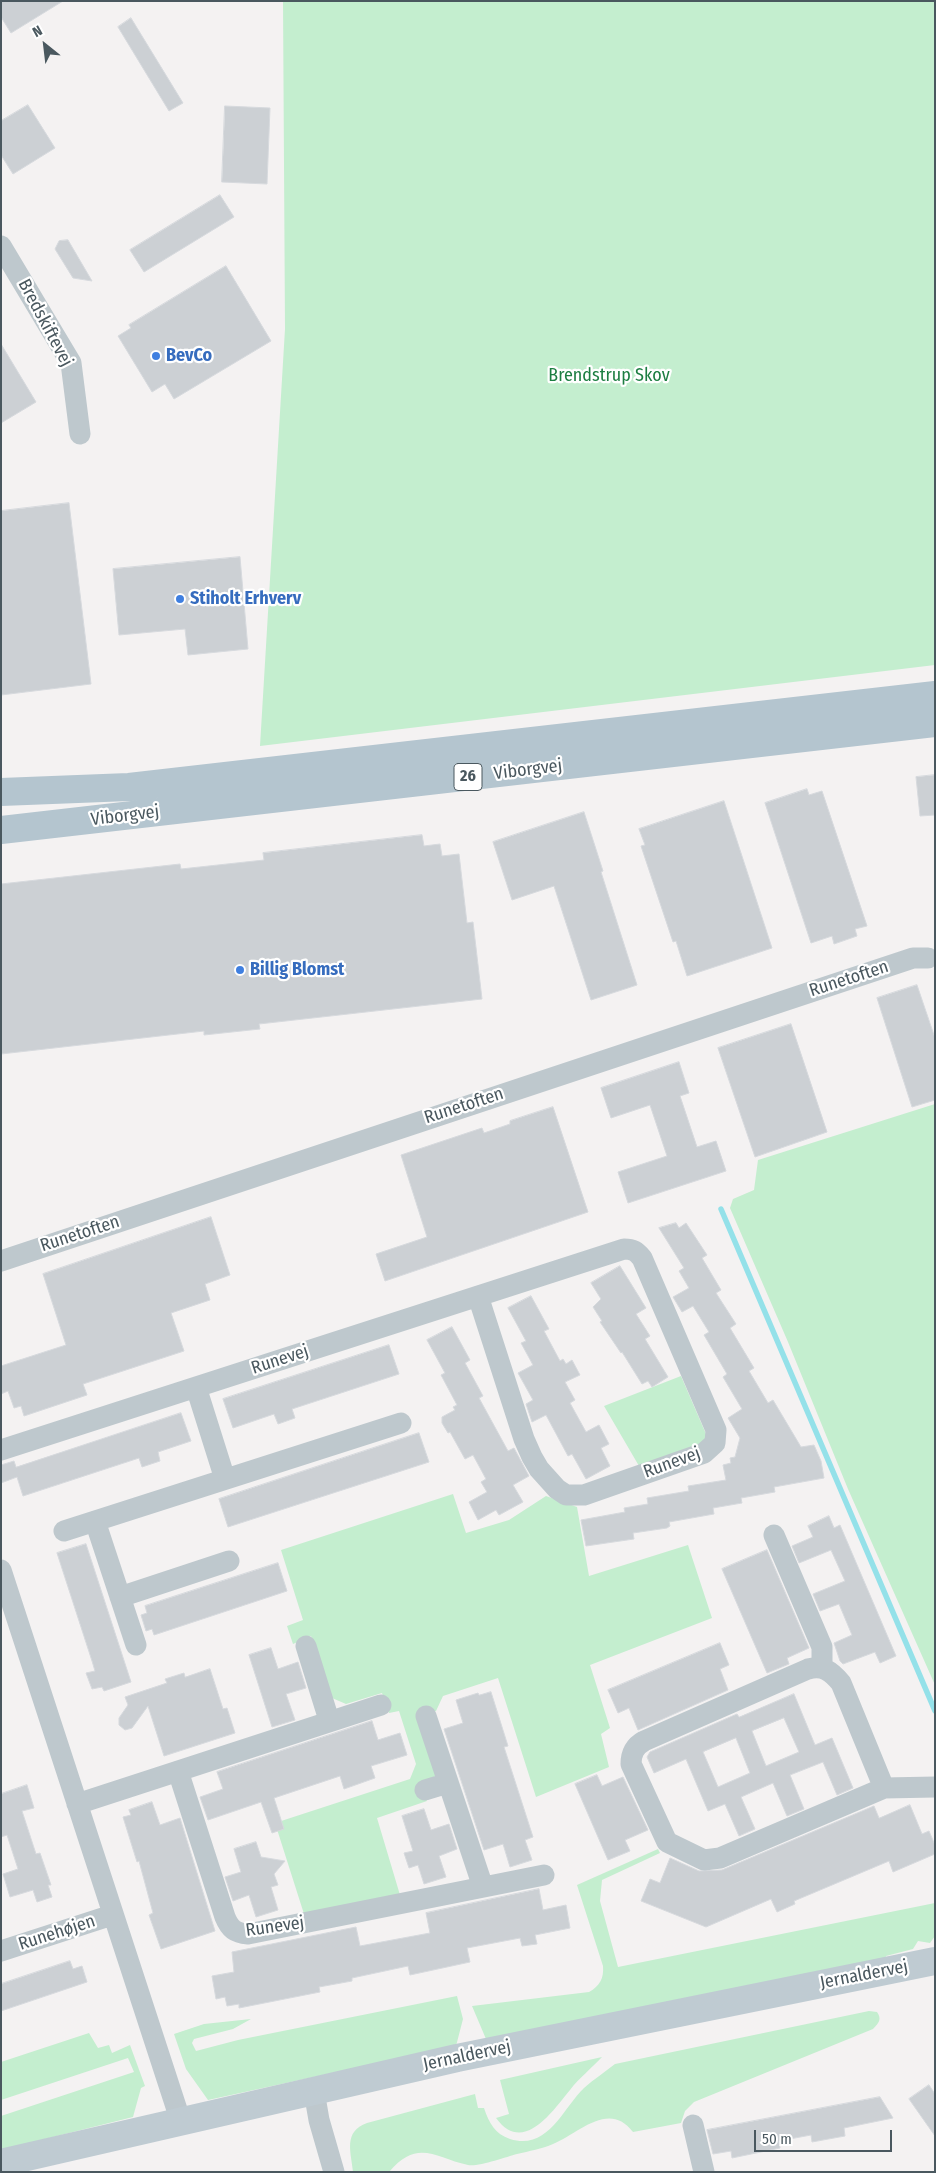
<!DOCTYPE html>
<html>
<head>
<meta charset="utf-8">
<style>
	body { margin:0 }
	#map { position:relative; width:936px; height:2173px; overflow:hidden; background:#f4f2f2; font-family:"Fira Sans Condensed",sans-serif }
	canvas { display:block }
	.frame { position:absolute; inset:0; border:2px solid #4a585f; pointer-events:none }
	.north { position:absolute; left:20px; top:20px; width:50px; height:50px; -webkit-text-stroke:4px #fff; paint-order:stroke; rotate:331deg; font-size:14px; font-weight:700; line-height:20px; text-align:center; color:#4a585f }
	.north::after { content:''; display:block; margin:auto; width:18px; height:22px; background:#4a585f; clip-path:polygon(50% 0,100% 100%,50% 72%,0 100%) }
	.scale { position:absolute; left:754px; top:2130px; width:138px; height:22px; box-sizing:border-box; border:2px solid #4a585f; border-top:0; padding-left:6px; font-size:15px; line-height:18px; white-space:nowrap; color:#4a585f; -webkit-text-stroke:4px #fff; paint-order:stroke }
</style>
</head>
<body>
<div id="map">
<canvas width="936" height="2173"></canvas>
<div class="frame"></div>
<div class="north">N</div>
<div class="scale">50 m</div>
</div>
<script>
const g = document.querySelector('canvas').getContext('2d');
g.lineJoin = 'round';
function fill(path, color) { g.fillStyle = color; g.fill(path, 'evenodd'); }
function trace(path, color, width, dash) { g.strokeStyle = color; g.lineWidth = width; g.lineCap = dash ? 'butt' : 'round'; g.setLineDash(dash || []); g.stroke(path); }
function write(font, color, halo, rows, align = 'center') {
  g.font = font + ' "Fira Sans Condensed",sans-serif'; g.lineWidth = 4.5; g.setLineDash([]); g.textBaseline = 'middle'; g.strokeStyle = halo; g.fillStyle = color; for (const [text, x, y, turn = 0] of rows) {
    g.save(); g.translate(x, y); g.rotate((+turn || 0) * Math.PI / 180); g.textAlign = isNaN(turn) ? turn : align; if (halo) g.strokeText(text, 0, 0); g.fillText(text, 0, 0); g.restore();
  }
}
fill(new Path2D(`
	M283 1H935V665L260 746 285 329Z
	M935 1104V1685L848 1489 788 1342 730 1208 733 1199 754 1190 758 1160Z
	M681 1376 709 1441 639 1466 604 1406Z
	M453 1494 466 1533 509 1520 546 1496 577 1507 589 1576 688 1545 712 1618 590 1665 610 1728 601 1734 609 1767 536 1797 498 1678 443 1696 436 1711 419 1717 436 1776 420 1782 427 1801 377 1818 400 1895 304 1914 275 1823 410 1779 416 1764 399 1711 389 1713 382 1693 346 1704 332 1698 311 1636 293 1644 287 1626 303 1620 281 1550Z
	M658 1849 660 1853 602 1880 600 1901 618 1967 935 1903V1936L930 1943 918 1941 913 1949 886 1956 885 1960 486 2039 472 2006 589 1992C600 1986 604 1978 603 1966L577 1885Z
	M457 1996 463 2019 456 2046 208 2100 186 2069 174 2034 204 2024 251 2019 233 2029 194 2039 192 2043 196 2051 238 2040Z
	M869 2011 877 2012C882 2019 879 2023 873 2029L694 2102 685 2111 681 2123 633 2132C609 2100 579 2133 553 2144 542 2149 529 2151 517 2154 506 2157 478 2167 468 2165 435 2158 418 2138 389 2172H353C351 2151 343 2132 367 2123L475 2094 478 2108H484C489 2123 495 2134 510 2139 548 2151 563 2108 584 2088 594 2079 605 2072 615 2064Z
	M89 2033 98 2048 109 2045 112 2053 130 2045 145 2086 141 2088 133 2117 1 2150V2116L134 2072 128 2058 1 2100V2062Z
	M602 2057C592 2068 579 2078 570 2090 552 2112 523 2155 496 2118L509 2114 500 2080Z`), '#c4eecf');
trace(new Path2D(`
	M721 1209 935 1711`), '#94e1e9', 5.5);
const building = new Path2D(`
	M1 1H63L11 33 1 17Z
	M131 18 183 103 169 111 118 27Z
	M28 105 55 148 13 174 1 155V121Z
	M225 106 270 108 267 184 222 182Z
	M220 195 234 217 144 272 130 250Z
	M68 240 92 281 73 278 55 249 59 241Z
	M226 266 271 341 174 399 165 384 152 392 118 336 131 328 129 325Z
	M1 344 36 402 1 423Z
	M69 503 91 684 1 695V511Z
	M240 557 248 649 188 655 185 629 119 635 113 569Z
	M935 775V815L920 816 916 777Z
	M807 789 809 795 822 791 867 926 855 929 857 936 834 944 832 936 811 943 765 803Z
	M724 801 772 948 687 976 676 941 673 942 641 846 645 845 639 829Z
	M584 812 603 871 601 872 637 985 591 1000 554 886 512 900 493 842Z
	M422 835 424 846 440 844 442 856 459 854 467 923 473 922 482 999 259 1024 260 1029 204 1035V1031L1 1054V884L180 864 181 869 264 860 263 853Z
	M917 985 935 1038V1100L912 1107 877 998Z
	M791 1024 827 1132 755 1157 718 1048Z
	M679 1062 689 1093 680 1096 697 1147 716 1141 726 1171 628 1203 618 1172 667 1156 650 1105 611 1118 601 1088Z
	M553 1107 588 1212 385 1281 376 1254 427 1237 401 1155 482 1128 484 1133 510 1124V1121Z
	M211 1217 230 1275 205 1284 210 1300 171 1313 184 1351 83 1384 87 1395 24 1416 21 1406 14 1408 8 1391 1 1394V1366L66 1345 43 1274Z
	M676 1223 679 1228 686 1223 707 1255 702 1258 721 1290 716 1293 736 1324 730 1328 754 1368 749 1371 768 1403 773 1400 801 1447 814 1445 821 1461 824 1478 774 1487 775 1492 741 1498 742 1503 713 1508 714 1514 669 1522 670 1526 667 1528 633 1533 634 1539 586 1546 581 1520 625 1512 624 1508 648 1504 647 1498 689 1491 688 1486 726 1480 723 1465 731 1463 730 1458 735 1457 740 1438 728 1418 742 1409 723 1377 727 1374 704 1335 709 1332 693 1306 682 1312 673 1297 689 1288 679 1271 684 1268 659 1228Z
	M620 1266 646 1308 636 1314 650 1336 645 1339 668 1377 652 1387 648 1381 642 1384 622 1352 621 1353 600 1322 602 1321 593 1307 601 1299 591 1283Z
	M531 1296 549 1329 544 1331 560 1361 563 1359 566 1364 572 1360 580 1375 565 1382 575 1400 570 1403 586 1432 599 1425 609 1444 601 1448 610 1466 586 1479 572 1454 568 1456 546 1415 532 1422 526 1404 533 1400 518 1373 533 1365 521 1343 526 1341 508 1308Z
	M452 1327 470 1360 465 1363 483 1396 479 1398 508 1451 514 1448 529 1476 513 1485 523 1502 499 1515 496 1510 478 1520 469 1502 487 1492 481 1482 486 1479 473 1455 465 1459 450 1432 448 1433 442 1423V1417L455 1410 453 1407 457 1405 441 1375 445 1373 427 1340Z
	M389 1345 399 1374 292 1409 295 1418 278 1424 274 1414 233 1428 223 1399Z
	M181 1413 191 1441 158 1452 160 1461 142 1467 139 1458 23 1496 17 1477 1 1483V1465L14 1461 16 1467Z
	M419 1433 429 1462 228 1527 219 1499Z
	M829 1516 834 1528 840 1525 896 1656 880 1663 875 1652 843 1664 840 1661 834 1643 852 1635 839 1604 820 1611 813 1594 845 1581 831 1550 799 1563 792 1546 813 1537 808 1526Z
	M86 1544 131 1682 104 1691 102 1687 92 1689 86 1673 95 1671 92 1661 57 1553Z
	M767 1550 809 1648 787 1658 789 1664 767 1673 722 1569Z
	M278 1563 287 1591 154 1635 152 1629 146 1631 141 1615 147 1613 145 1606Z
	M720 1643 729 1665 720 1669 728 1690 638 1730 629 1708 618 1713 608 1690Z
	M271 1648 278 1669 298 1662 306 1688 286 1694 295 1720 272 1727 249 1655Z
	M210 1669 223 1709 227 1708 235 1733 164 1756 148 1706 132 1728 125 1730 119 1725V1718L128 1705 125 1697 167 1683 165 1679 184 1673 185 1677Z
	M491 1692 508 1746 504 1747 533 1837 525 1840 532 1860 510 1867 503 1844 484 1850 444 1729 463 1723 456 1700 478 1693 479 1695Z
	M794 1694 815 1745 832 1738 853 1788 837 1795 823 1762 790 1775 804 1809 787 1816 773 1783 741 1797 755 1829 739 1836 725 1804 708 1811 686 1759 654 1773 647 1757 650 1752 737 1714 739 1717ZM784 1718 799 1752 766 1766 752 1731ZM736 1738 750 1773 718 1787 703 1752Z
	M372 1721 378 1740 400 1733 407 1755 371 1766 375 1778 344 1789 340 1776 274 1798 284 1829 272 1833 261 1802 208 1820 200 1797 223 1789 217 1772Z
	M597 1775 602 1786 623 1777 648 1830 625 1840 630 1851 608 1860 575 1784Z
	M27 1785 34 1808 22 1811 36 1854 40 1853 51 1885H48L52 1897 37 1902 33 1890 10 1897 3 1874 18 1869 7 1835 1 1837V1794Z
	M152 1802 160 1825 180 1818 215 1931 161 1949 149 1915 153 1913 139 1861 137 1862 123 1817 131 1815 129 1810Z
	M910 1805 922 1834 929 1831 935 1845V1854L893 1872 889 1861 794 1901 795 1904 777 1912 771 1899 706 1927 641 1901 650 1879 660 1883 670 1858 699 1871 722 1870 874 1806 879 1818Z
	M424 1809 431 1830 449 1824 457 1849 439 1856 446 1877 424 1884 418 1865 409 1868 404 1853 413 1851 402 1816Z
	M256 1842 261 1857 285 1861 274 1874 278 1885 271 1887 278 1910 256 1917 249 1895 233 1901 225 1877 241 1872 234 1849Z
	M539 1889 543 1910 566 1905 570 1928 535 1935 537 1944 522 1946 520 1938 467 1948 470 1962 410 1975 408 1966 352 1978V1981L319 1987 320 1992 239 2008V2004L227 2006 225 1997 216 1999 212 1976 234 1972 232 1952 356 1927 360 1946 430 1933 426 1913Z
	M70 1961 73 1969 82 1966 87 1982 1 2011V1984Z
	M929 2085 935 2094V2136L909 2099Z
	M880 2097 893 2118 844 2128 845 2136 812 2142 811 2135 779 2141 780 2148 732 2158 731 2151 713 2154 707 2130Z`);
fill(building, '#ccd0d4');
trace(building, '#d6d9dd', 1);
trace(new Path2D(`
	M1 246 71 363 80 434
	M1 1261 913 958H928
	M196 1387 225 1479
	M1 1450 624 1249C633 1249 636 1251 642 1258L716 1430 715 1443 704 1453 584 1495H566L557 1489 539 1469 532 1457 524 1439 478 1296
	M95 1521 136 1645
	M64 1531 401 1423
	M774 1535 822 1647V1667
	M1 1570 181 2122
	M120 1597 229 1561
	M306 1646 329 1720
	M426 1716 483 1887
	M178 1771 225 1917C230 1929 235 1933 248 1934L544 1875
	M884 1788 720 1858 704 1860 667 1842 631 1764C631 1753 635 1746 644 1741L808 1669C823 1665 831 1671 841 1683L884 1788 935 1787
	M425 1790 448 1783
	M77 1804 381 1705
	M1 1951 112 1915
	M314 2091 319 2120 334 2172
	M693 2125 704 2172`), '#bec8cd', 21);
trace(new Path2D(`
	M1 2163 457 2058 935 1961`), '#bfcbd2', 28);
trace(new Path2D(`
	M1 792 129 787 935 695
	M1 830 935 723`), '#b4c5cf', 28);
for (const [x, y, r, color] of [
	[156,356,5,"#3f7fe0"],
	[180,599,5,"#3f7fe0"],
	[240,970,5,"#3f7fe0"]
]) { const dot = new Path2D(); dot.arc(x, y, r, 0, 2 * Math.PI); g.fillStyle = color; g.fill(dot); trace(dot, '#fff', 2); }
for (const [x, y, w] of [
	[468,777,28]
]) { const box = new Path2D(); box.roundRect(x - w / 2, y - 13.5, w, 27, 4); g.fillStyle = '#fff'; g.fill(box); trace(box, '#4a585f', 1); }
write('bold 16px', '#4a585f', null, [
	["26",468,777]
]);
write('18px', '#4a585f', '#fff', [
	["Bredskiftevej",45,323,62],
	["Viborgvej",528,770,-7],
	["Viborgvej",125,816,-7],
	["Runetoften",849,979,-18],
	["Runetoften",464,1106,-18],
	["Runetoften",80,1234,-18],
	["Runevej",280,1360,-18],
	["Runevej",672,1463,-20],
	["Runevej",275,1927,-8],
	["Runehøjen",57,1933,-18],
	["Jernaldervej",864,1975,-11],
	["Jernaldervej",467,2056,-12]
]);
write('bold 18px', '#366cbe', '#fff', [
	["BevCo",166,356],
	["Stiholt Erhverv",190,599],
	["Billig Blomst",250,970]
], 'left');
write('18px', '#1d7e42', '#fff', [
	["Brendstrup Skov",609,376]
]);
</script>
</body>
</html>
